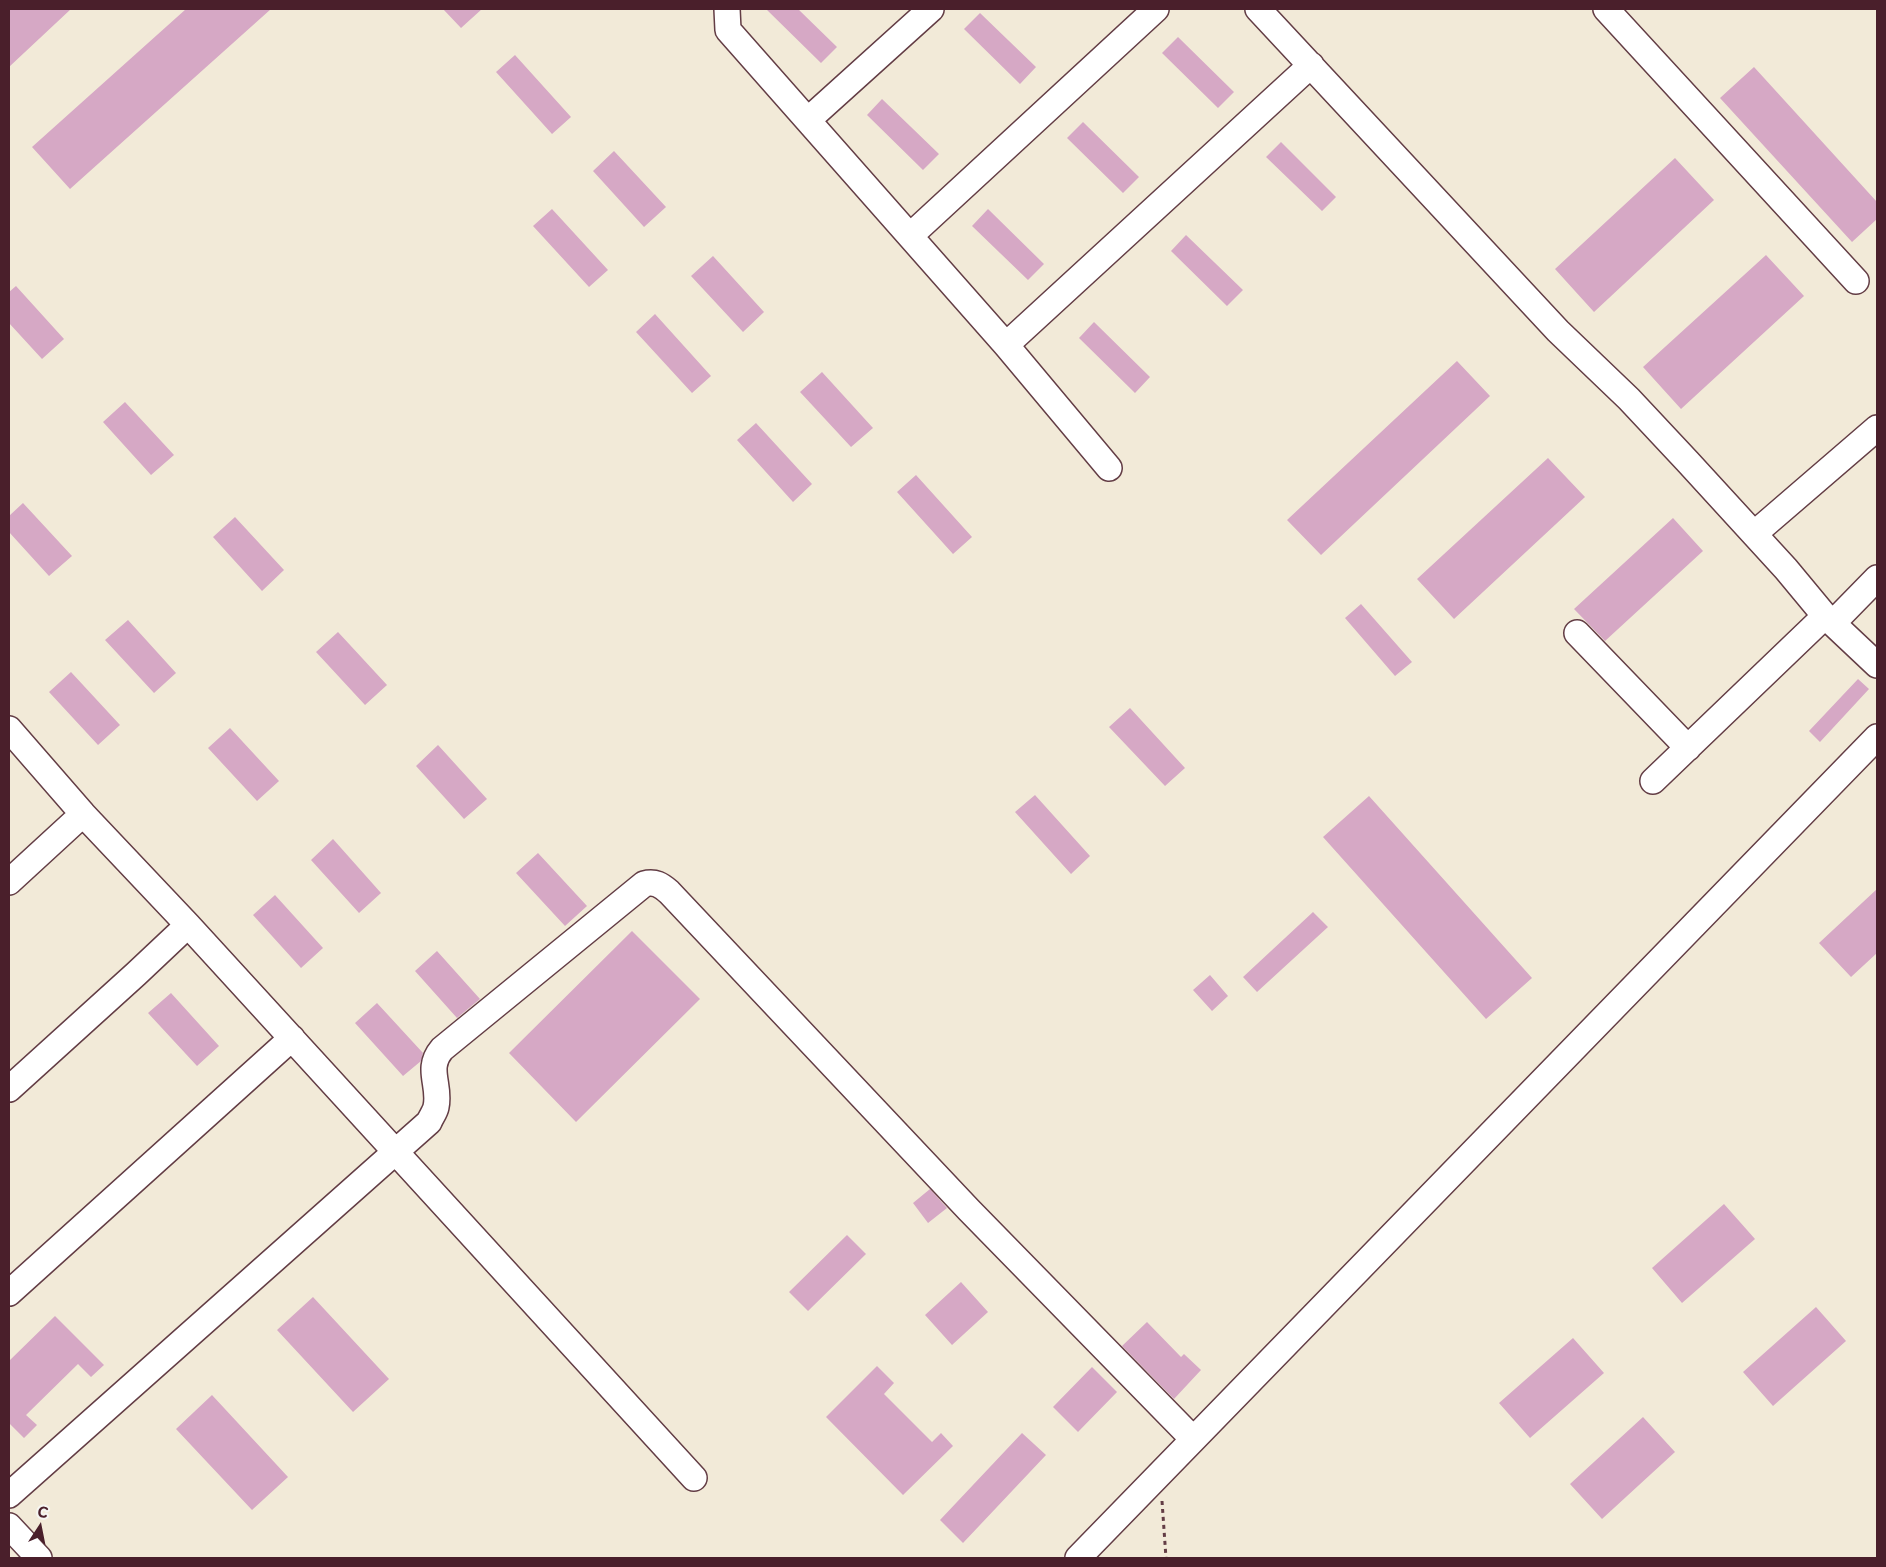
<!DOCTYPE html>
<html>
<head>
<meta charset="utf-8">
<style>
	body { margin:0 }
	#map { position:relative; width:1886px; height:1567px; overflow:hidden; background:#f2ead8; font-family:"Playpen Sans",sans-serif }
	canvas { display:block }
	.frame { position:absolute; inset:0; border:10px solid #4a1f2b; pointer-events:none }
	.north { position:absolute; left:15px; top:1502px; width:50px; height:50px; -webkit-text-stroke:4px #f6f6f2; paint-order:stroke; rotate:11deg; font-size:14px; font-weight:700; line-height:20px; text-align:center; color:#4a1f2b }
	.north::after { content:''; display:block; margin:auto; width:18px; height:22px; background:#4a1f2b; clip-path:polygon(50% 0,100% 100%,50% 72%,0 100%) }
</style>
</head>
<body>
<div id="map">
<canvas width="1886" height="1567"></canvas>
<div class="frame"></div>
<div class="north">С</div>
</div>
<script>
const g = document.querySelector('canvas').getContext('2d');
g.lineJoin = 'round';
function fill(path, color) { g.fillStyle = color; g.fill(path, 'evenodd'); }
function trace(path, color, width, dash) { g.strokeStyle = color; g.lineWidth = width; g.lineCap = dash ? 'butt' : 'round'; g.setLineDash(dash || []); g.stroke(path); }
fill(new Path2D(`
	M9 9H71L9 67Z
	M186 9H271L70 189 32 147Z
	M443 9H482L461 28Z
	M766 9H798L837 47 821 63Z
	M980 13 1036 67 1020 84 964 29Z
	M1178 37 1234 92 1218 108 1162 53Z
	M515 55 571 117 552 134 496 72Z
	M1754 67 1877 202V219L1852 242 1720 98Z
	M882 99 939 154 923 170 867 115Z
	M1083 122 1139 177 1123 193 1067 138Z
	M1281 142 1336 197 1322 211 1266 157Z
	M614 151 666 207 644 227 593 171Z
	M1675 158 1714 200 1594 312 1555 269Z
	M552 209 608 270 589 287 533 226Z
	M988 209 1044 264 1028 280 972 226Z
	M1186 235 1243 290 1227 306 1171 251Z
	M1766 255 1804 296 1681 409 1643 367Z
	M713 256 764 312 743 332 691 276Z
	M16 286 64 339 42 359 9 323V292Z
	M655 314 711 376 692 393 636 332Z
	M1094 322 1150 377 1135 393 1079 338Z
	M1457 361 1490 396 1321 555 1287 520Z
	M822 372 873 428 851 447 800 392Z
	M125 402 174 455 151 475 103 422Z
	M756 423 812 484 793 502 737 440Z
	M1548 458 1585 497 1454 619 1417 579Z
	M916 475 972 537 953 554 897 492Z
	M23 503 72 556 49 576 9 532V516Z
	M235 517 284 570 262 591 213 537Z
	M1673 518 1703 551 1605 641 1574 609Z
	M1361 604 1412 662 1395 676 1345 618Z
	M128 620 176 673 154 693 105 640Z
	M338 632 387 685 365 705 316 652Z
	M71 672 120 725 98 745 49 692Z
	M1858 679 1869 689 1820 742 1809 731Z
	M1130 708 1185 768 1165 786 1109 727Z
	M230 728 279 781 257 801 208 748Z
	M438 745 487 799 464 819 416 766Z
	M1035 795 1090 856 1071 874 1015 812Z
	M1369 796 1532 978 1486 1019 1323 837Z
	M333 839 381 893 359 913 311 860Z
	M538 853 587 906 565 926 516 873Z
	M1877 889V953L1851 977 1819 943Z
	M275 895 323 948 301 968 253 915Z
	M1313 912 1328 927 1257 992 1243 977Z
	M632 931 700 999 576 1122 509 1053Z
	M437 951 480 999 457 1018 415 971Z
	M1210 975 1228 996 1212 1011 1193 990Z
	M171 993 219 1046 197 1066 148 1013Z
	M377 1003 423 1053 421 1061 403 1076 355 1023Z
	M930 1189 947 1208 928 1223 913 1203Z
	M1724 1204 1755 1239 1682 1303 1652 1268Z
	M847 1235 866 1254 808 1311 789 1292Z
	M961 1282 988 1312 952 1345 925 1315Z
	M313 1297 389 1379 353 1412 277 1330Z
	M1816 1307 1846 1341 1773 1406 1743 1372Z
	M55 1316 104 1365 91 1377 78 1364 26 1415 37 1425 24 1438 9 1423V1361Z
	M1147 1322 1181 1357 1184 1354 1201 1370 1174 1399 1122 1346Z
	M1573 1338 1604 1373 1530 1438 1499 1403Z
	M877 1366 894 1383 884 1394 932 1442 941 1433 953 1446 903 1495 826 1417Z
	M1092 1367 1117 1392 1078 1432 1053 1407Z
	M212 1395 288 1477 252 1510 176 1429Z
	M1643 1417 1675 1452 1602 1519 1570 1484Z
	M1022 1433 1046 1455 963 1543 940 1520Z`), '#d6a8c5');
const minor = new Path2D(`
	M727 9 728 30 1006 345 1109 468
	M1258 9 1558 331 1629 399 1688 462 1786 569 1825 616 1877 665
	M1606 9 1856 281
	M808 120 931 9
	M910 236 1156 9
	M1006 345 1311 65
	M1754 534 1877 428
	M1833 623 1877 578
	M1577 633 1688 748
	M9 729 83 814 188 925 694 1478
	M1653 781 1825 616
	M9 882 83 814
	M9 1089 136 974 188 925
	M9 1293 292 1038
	M9 1495 429 1122C431 1117 435 1112 436 1107 441 1085 425 1069 442 1049L644 884C655 881 661 885 669 892L969 1210 1193 1439
	M9 1526 39 1558
	M1078 1558 1877 737`);
trace(minor, '#633d45', 28);
trace(new Path2D(`
	M1162 1501 1166 1558`), '#633d45', 3, [4, 4]);
trace(minor, '#fff', 25);
</script>
</body>
</html>
